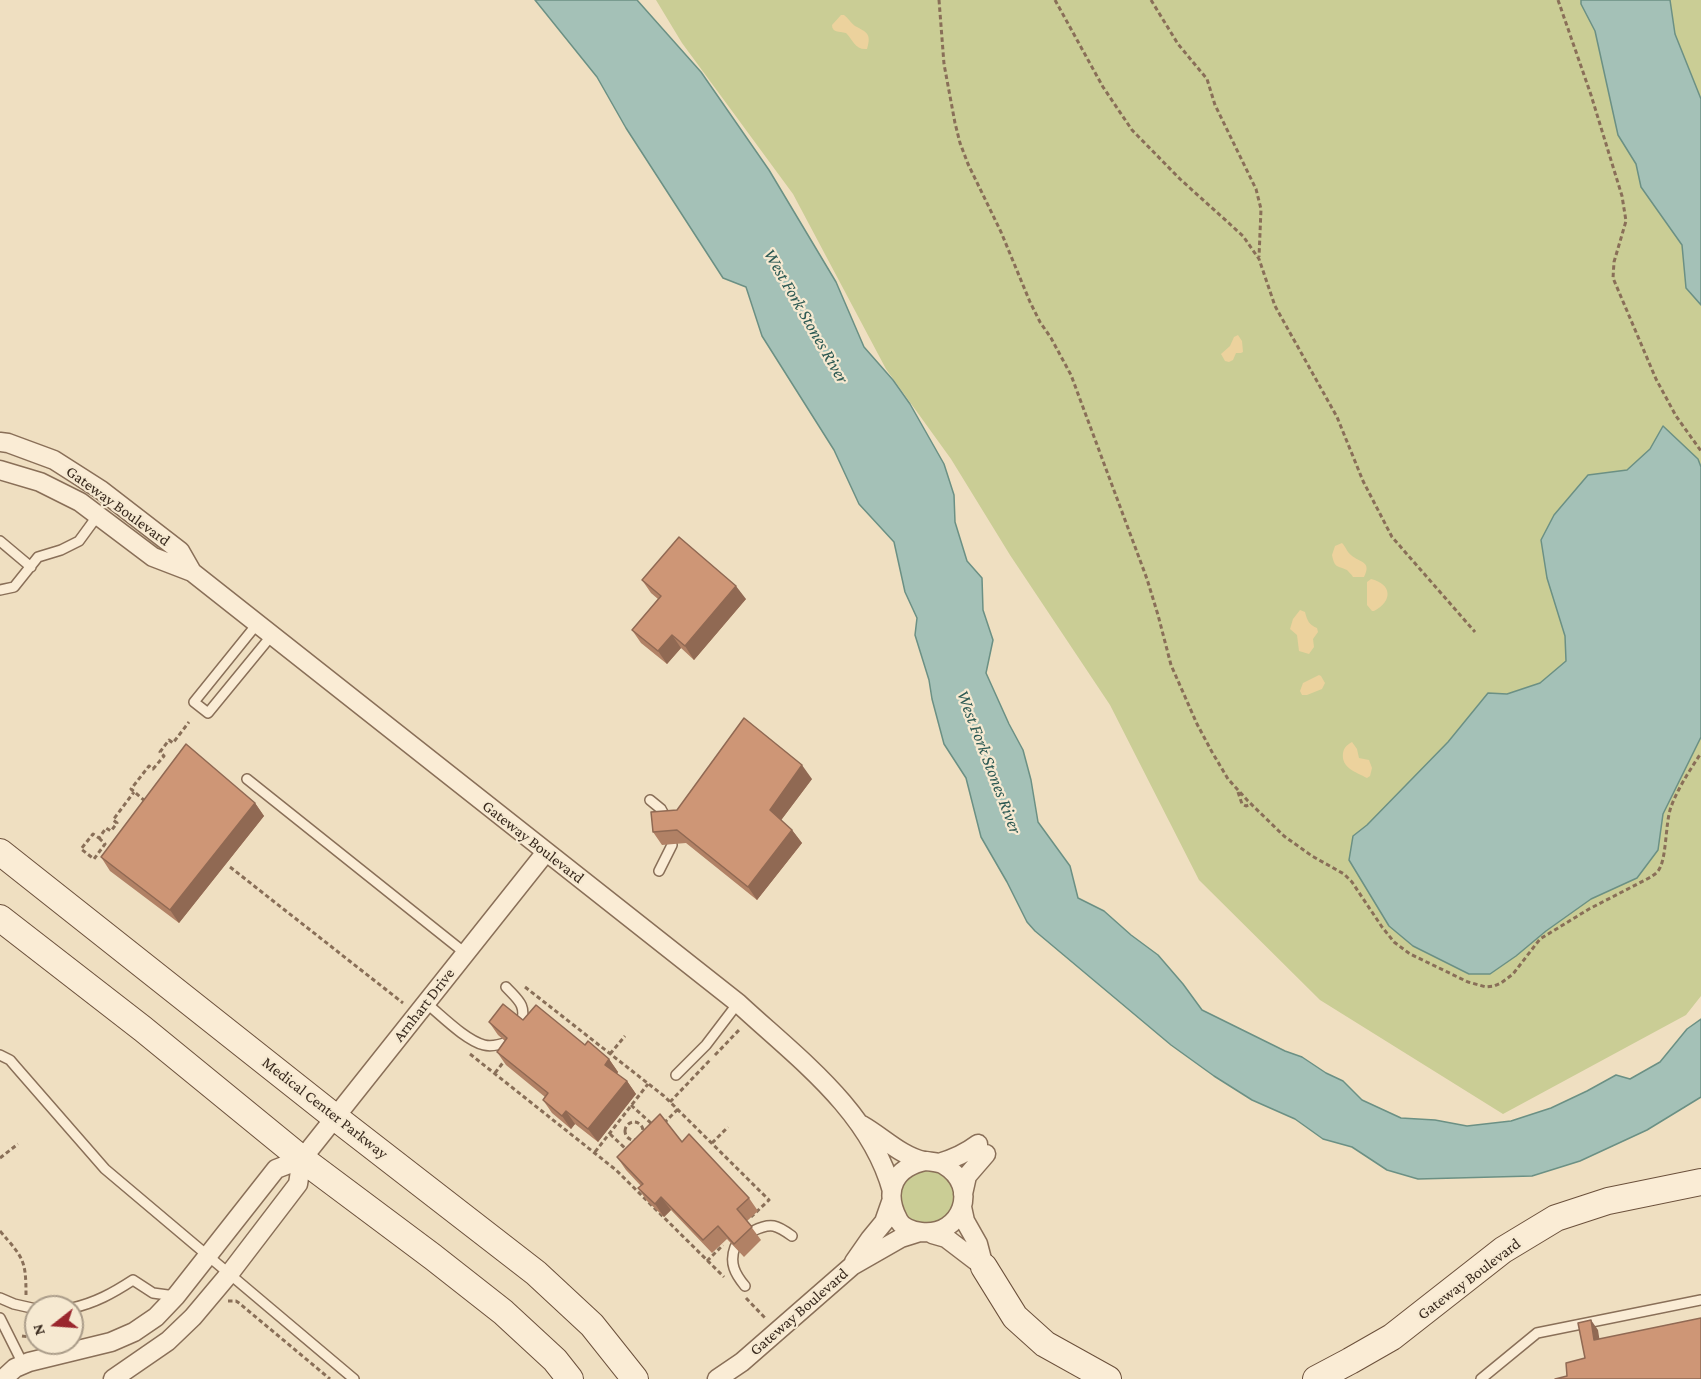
<!DOCTYPE html>
<html>
<head>
<meta charset="utf-8">
<style>
	body { margin:0 }
	#map { position:relative; width:1701px; height:1379px; overflow:hidden; background:#efdfc1; font-family:"Crimson Pro",serif }
	canvas { display:block }
	.north { position:absolute; left:24px; top:1295px; width:60px; height:60px; box-sizing:border-box; background:#f6e9d1; border:2px solid #aa9c89; border-radius:50%; rotate:253deg; font-size:16px; font-weight:700; line-height:24px; text-align:center; color:#38291d }
	.north::after { content:''; display:block; margin:auto; width:21px; height:27px; background:#9a272e; clip-path:polygon(50% 0,100% 100%,50% 72%,0 100%) }
</style>
</head>
<body>
<div id="map">
<canvas width="1701" height="1379"></canvas>
<div class="north">N</div>
</div>
<script>
const g = document.querySelector('canvas').getContext('2d');
g.lineJoin = 'round';
function fill(path, color) { g.fillStyle = color; g.fill(path, 'evenodd'); }
function trace(path, color, width, dash) { g.strokeStyle = color; g.lineWidth = width; g.lineCap = dash ? 'butt' : 'round'; g.setLineDash(dash || []); g.stroke(path); }
function write(font, color, halo, rows, align = 'center') {
  g.font = font + ' "Crimson Pro",serif'; g.lineWidth = 4.5; g.setLineDash([]); g.textBaseline = 'middle'; g.strokeStyle = halo; g.fillStyle = color; for (const [text, x, y, turn = 0] of rows) {
    g.save(); g.translate(x, y); g.rotate((+turn || 0) * Math.PI / 180); g.textAlign = isNaN(turn) ? turn : align; if (halo) g.strokeText(text, 0, 0); g.fillText(text, 0, 0); g.restore();
  }
}
fill(new Path2D(`
	M656 0H1701V996L1686 1015 1503 1114 1320 1000 1199 880 1110 705 1010 555 951 459 886 369 793 194 682 43Z
	M925 1168 944 1174 956 1190 954 1209 944 1222 914 1224C895 1205 896 1198 908 1175Z`), '#cacd95');
fill(new Path2D(`
	M841 15H844C848 18 851 23 855 26 866 32 872 33 867 49 855 50 853 40 846 33 839 31 832 33 832 25Z
	M1238 335 1242 341 1243 352 1241 353H1236L1233 360 1229 362 1225 361 1221 354 1230 346 1234 337Z
	M1342 543C1346 547 1347 552 1351 555 1360 563 1372 561 1364 577H1353C1353 576 1347 570 1347 570 1337 565 1335 569 1332 555L1335 546Z
	M1371 579C1392 584 1393 601 1374 611H1372L1367 605V582Z
	M1300 610 1305 612C1307 620 1309 625 1317 628L1318 632 1313 639 1314 647 1309 654 1299 651 1297 635 1290 629 1293 619Z
	M1319 675 1321 676 1325 683 1322 689 1307 695H1302L1300 691 1303 683Z
	M1352 742 1357 749 1359 758 1369 760 1372 768 1370 776 1367 778C1356 772 1341 768 1343 753 1344 747 1347 745 1352 742Z`), '#ecd29d');
const water = new Path2D(`
	M535 0H637L701 72 769 170 836 282 864 347 893 380 910 404 944 464 954 495 955 522 967 561 982 578 983 610 993 640 986 673 1009 724 1023 750 1031 780 1038 822 1070 866 1078 898 1104 911 1131 935 1158 955 1183 984 1202 1010 1285 1051 1302 1057 1326 1073 1343 1081 1362 1100 1401 1118 1435 1120 1467 1126 1511 1121 1551 1108 1587 1091 1616 1075 1630 1079 1660 1062 1687 1029 1701 1019V1097L1647 1130 1580 1161 1532 1176 1418 1179 1387 1170 1352 1147 1323 1139 1295 1119 1252 1100 1214 1076 1171 1045 1035 931 1027 922 1007 882 981 837 966 778 944 744 932 699 929 680 915 635 917 618 905 592 894 542 859 504 834 450 762 336 746 287 723 278 626 128 597 77Z
	M1581 0H1670L1675 34 1701 99V305L1686 288 1682 245 1641 187 1636 164 1618 135 1595 31 1581 4Z
	M1663 426 1698 459 1701 467V737L1663 814 1658 850 1637 878 1591 899 1546 931 1516 956 1490 974H1469L1413 946 1389 926 1349 860 1353 836 1367 825 1448 742 1488 693 1507 694 1540 683 1566 661 1565 636 1547 578 1541 540 1554 515 1588 475 1627 470 1650 449Z`);
fill(water, '#a4c1b7');
trace(water, '#6b9084', 1.5);
const lane = new Path2D(`
	M0 541 31 567
	M0 590 14 587 38 557 61 550 79 541 98 515
	M257 624 194 702 208 713 272 635
	M247 779 465 953
	M650 800 661 809 668 822
	M659 871 672 845
	M506 987C518 1000 527 1005 521 1024
	M426 1003C441 1015 465 1040 484 1045 492 1047 499 1045 507 1042
	M0 1055 10 1060 16 1067 105 1169 354 1379
	M676 1075 706 1045 738 1003
	M753 1231C771 1222 777 1225 792 1236
	M735 1247C729 1263 735 1274 745 1286
	M0 1298 14 1304 36 1309
	M72 1308C95 1303 113 1293 133 1280L153 1293 175 1296
	M0 1318 23 1364
	M1481 1379 1537 1333 1701 1300`);
const street = new Path2D(`
	M0 442 8 443 54 460 101 490 180 551 192 572
	M0 470 40 482 80 502 153 557 192 572 738 1003C796 1057 870 1110 892 1191
	M862 1125C883 1137 901 1156 924 1161
	M302 1159 546 852
	M926 1161C932 1162 939 1162 944 1165 980 1186 962 1237 921 1232 912 1231 901 1227 898 1219 883 1190 895 1167 926 1161Z
	M939 1163C953 1159 966 1153 978 1144
	M963 1194 967 1176 986 1154
	M962 1207 965 1221 978 1244 984 1267
	M932 1234 946 1238 984 1267
	M854 1262 870 1239 884 1222 891 1202
	M3 1379 15 1368 29 1362 111 1342 134 1332 156 1317 176 1296 276 1169 302 1159 298 1184 230 1273 193 1317 168 1341 113 1379
	M717 1379 742 1362 852 1266 901 1238 920 1232`);
const secondary = new Path2D(`
	M0 852 336 1118 536 1273 592 1325 635 1379
	M0 918 143 1029 302 1159 433 1257 503 1312 555 1360 570 1379
	M984 1267 1015 1317 1045 1344 1108 1379
	M1316 1379 1350 1361 1392 1337 1503 1250 1556 1218 1608 1201 1701 1182`);
trace(lane, '#896f58', 12);
trace(street, '#896f58', 21);
trace(secondary, '#6b503b', 28);
trace(new Path2D(`
	M939 0 944 64 955 123 960 143 968 164 1001 232 1030 302 1040 322 1051 338 1071 375 1147 579 1158 615 1171 665 1197 724 1212 752 1228 779 1248 801 1284 836 1312 856 1344 874 1352 882 1382 927 1394 942 1410 954 1468 982 1486 987 1494 986 1501 983 1513 974 1540 939 1589 909 1651 877C1653 875 1656 874 1658 871 1667 860 1665 823 1671 807 1678 788 1690 770 1701 753
	M1055 0 1103 87 1132 130 1180 179 1243 236 1259 259 1275 306 1337 417 1363 481 1392 537 1475 632
	M1151 0 1178 44 1207 79 1215 105 1256 189 1261 209 1259 257
	M1558 0 1591 95 1622 196 1626 221 1614 262 1613 278 1656 379 1676 416 1701 451
	M1238 792 1242 804 1246 806 1251 804
	M145 801 131 789 149 766 153 769 164 756 160 752 169 740 173 743 189 722
	M99 838 105 844 94 859 81 849 93 834 99 838 106 828 111 831 117 823 113 820 134 792
	M230 867 403 1003
	M525 987 664 1096 769 1200 751 1217
	M470 1054 616 1170 724 1277
	M610 1054 625 1036
	M715 1055 740 1029
	M495 1073 505 1060
	M670 1102 710 1060
	M631 1105 652 1124
	M625 1131a9 9 0 1 1 18 0a9 9 0 1 1-18 0Z
	M664 1123 678 1109
	M610 1134 627 1150
	M712 1143 728 1127
	M595 1152 648 1084
	M0 1158 18 1144
	M0 1231C23 1258 26 1259 26 1295
	M707 1261 723 1245
	M746 1298 766 1319
	M228 1301H236L239 1303 330 1379
	M22 1336 36 1338`), '#896f58', 3, [4.5, 3]);
trace(lane, '#faecd5', 9);
trace(street, '#faecd5', 18);
trace(secondary, '#faecd5', 26);
fill(new Path2D(`
	M642 580 746 599 694 660 681 648 667 664 641 643 632 630 658 599 651 593Z
	M812 779 781 820 792 830 802 843 757 900 686 843 662 845 653 832 677 810Z
	M255 803 264 816 179 923 110 871 101 857Z
	M523 1020 585 1045 609 1059 618 1072 617 1074 627 1081 636 1094 598 1142 575 1124 571 1129 552 1113 543 1100 545 1097 506 1065 497 1052 505 1041 498 1035 489 1022Z
	M682 1142 749 1198 758 1211 747 1221 761 1240 744 1257 727 1239 712 1253 671 1210 664 1217 647 1201 638 1188 641 1186 626 1170 617 1157Z`), '#b18165');
fill(new Path2D(`
	M736 586 746 599 694 660 685 646Z
	M672 635 681 648 667 664 658 651Z
	M802 765 812 779 779 823 770 810Z
	M255 803 264 816 179 923 170 910Z
	M792 830 802 843 757 900 748 887Z
	M609 1059 618 1072 614 1078 605 1065Z
	M627 1081 636 1094 598 1142 588 1129Z
	M566 1111 575 1124 571 1129 562 1116Z
	M661 1197 671 1210 664 1217 655 1204Z
	M1591 1320 1598 1330 1601 1349 1594 1340Z`), '#906953');
const building = new Path2D(`
	M679 537 736 586 685 646 672 635 658 651 632 630 661 596 642 580Z
	M744 718 802 765 770 810 792 830 748 887 677 830 653 832 651 812 677 810Z
	M186 744 255 803 170 910 101 857Z
	M503 1004 523 1020 536 1005 585 1045 588 1041 609 1059 605 1065 627 1081 588 1129 566 1111 562 1116 543 1100 548 1093 497 1052 507 1038 489 1022Z
	M660 1114 682 1142 689 1134 749 1198 737 1209 752 1227 734 1244 718 1226 703 1240 661 1197 655 1204 638 1188 643 1184 617 1157Z
	M1701 1318V1379H1555L1567 1376 1566 1363 1585 1358 1578 1323 1591 1320 1594 1340Z`);
fill(building, '#ce9676');
trace(building, '#906953', 1.5);
write('16px', '#38291d', '#f6e9d1', [
	["Gateway Boulevard",118,506,36],
	["Gateway Boulevard",533,842,38],
	["Arnhart Drive",424,1005,-52],
	["Medical Center Parkway",325,1108,38],
	["Gateway Boulevard",1469,1279,-37],
	["Gateway Boulevard",799,1312,-41]
]);
write('italic 18px', '#2c5953', '#f6e9d1', [
	["West Fork Stones River",806,316,60],
	["West Fork Stones River",989,762,69]
]);
</script>
</body>
</html>
